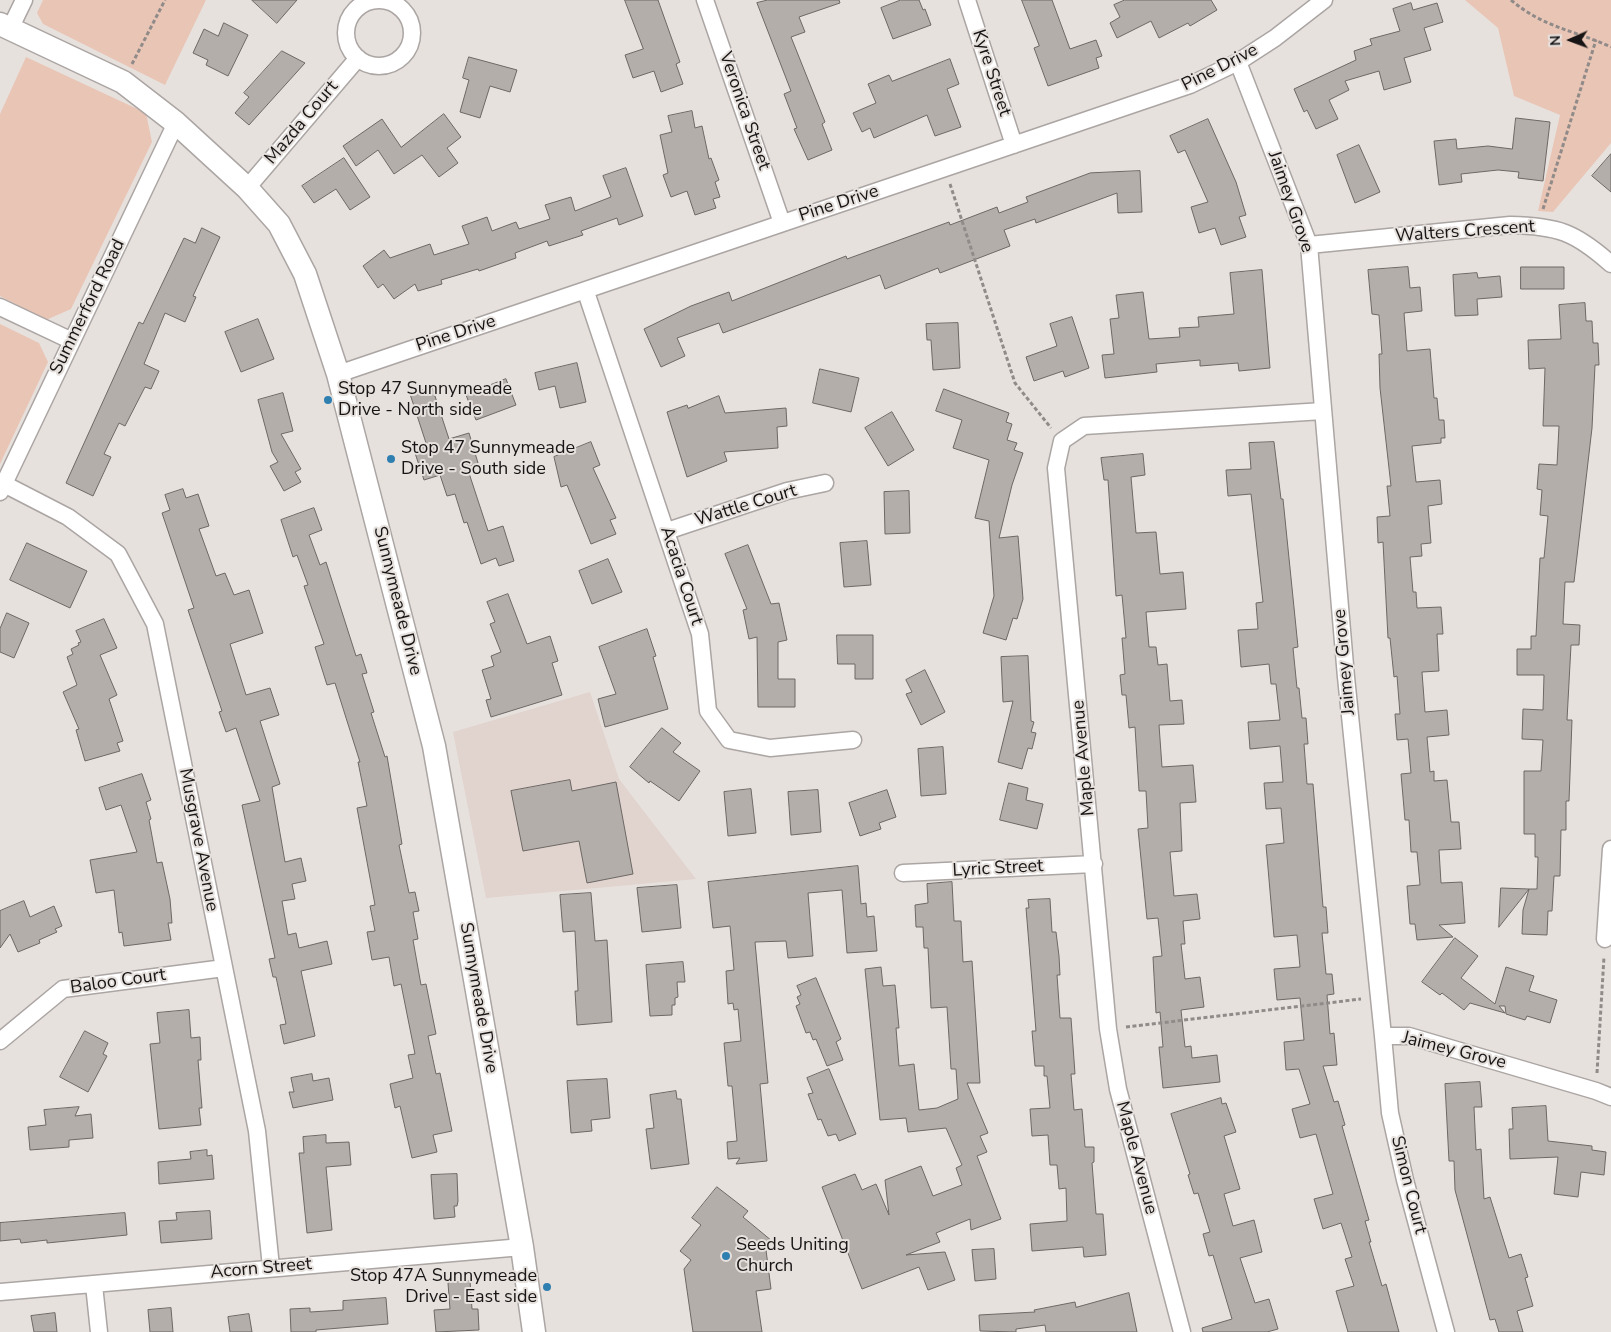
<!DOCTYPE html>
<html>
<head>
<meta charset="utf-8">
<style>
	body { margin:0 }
	#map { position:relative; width:1611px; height:1332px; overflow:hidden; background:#e7e1de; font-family:"Nunito Sans",sans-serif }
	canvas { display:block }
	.north { position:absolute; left:1546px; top:15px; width:50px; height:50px; -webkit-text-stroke:4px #e7e1de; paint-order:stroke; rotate:268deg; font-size:14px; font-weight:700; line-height:20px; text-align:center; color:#161414 }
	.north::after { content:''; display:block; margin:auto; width:18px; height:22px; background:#161414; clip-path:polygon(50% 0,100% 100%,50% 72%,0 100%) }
</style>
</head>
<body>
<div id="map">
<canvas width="1611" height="1332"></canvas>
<div class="north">N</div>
</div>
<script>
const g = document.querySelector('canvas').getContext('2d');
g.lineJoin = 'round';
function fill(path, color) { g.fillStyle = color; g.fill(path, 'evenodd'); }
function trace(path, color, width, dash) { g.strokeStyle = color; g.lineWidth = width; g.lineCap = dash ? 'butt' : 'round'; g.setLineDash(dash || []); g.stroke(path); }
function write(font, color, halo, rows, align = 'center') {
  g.font = font + ' "Nunito Sans",sans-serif'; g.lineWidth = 4; g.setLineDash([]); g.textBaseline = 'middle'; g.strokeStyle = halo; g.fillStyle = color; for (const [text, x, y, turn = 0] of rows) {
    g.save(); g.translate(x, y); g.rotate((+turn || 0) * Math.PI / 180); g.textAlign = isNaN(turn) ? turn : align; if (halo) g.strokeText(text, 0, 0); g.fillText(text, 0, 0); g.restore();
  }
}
fill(new Path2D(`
	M590 692 619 779 696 879 486 898 453 732Z`), '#e1d3cd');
fill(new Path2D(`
	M43 0H206L165 85 43 24 37 13Z
	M1465 0H1611V143L1553 212 1538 211 1560 115 1514 96 1498 28Z
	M26 57 146 113 152 142 71 309 46 320 0 296V114Z
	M0 324 39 343 48 362 0 464Z`), '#e9c5b5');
const building = new Path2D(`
	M252 0H297L277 23Z
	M625 0H658L680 62 676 64 683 84 661 92 654 71 633 78 625 55 643 49Z
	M768 0H839L840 3 799 17 805 32 791 37 825 122 822 124 832 150 808 160 794 129 797 128 784 94 791 91 757 3Z
	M901 0H919L923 10 925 9 931 25 893 39 881 8Z
	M1022 0H1052L1070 49 1096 40 1102 56 1096 58 1099 68 1048 86 1034 48 1039 46Z
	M1125 0H1211L1217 10 1190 26 1188 23 1159 38 1151 21 1117 38 1110 23 1120 17 1114 5Z
	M1411 3 1413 10 1437 3 1443 22 1424 28 1431 50 1404 58 1411 82 1384 90 1379 71 1345 81 1349 90 1329 100 1338 119 1316 129 1307 110 1304 112 1294 89 1356 60 1354 51 1372 45 1370 39 1400 31 1393 9Z
	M224 23 248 35 228 76 206 65 208 60 193 53 204 29 218 36Z
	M282 51 305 63 249 125 235 113 249 97 244 93Z
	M469 57 517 70 510 92 490 86 480 118 460 112 469 80 463 78Z
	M950 59 959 84 947 89 961 127 935 136 927 115 874 138 870 128 862 132 853 113 876 103 868 84 889 75 892 81Z
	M692 111 695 128 702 126 709 159 711 158 719 180 715 182 720 197 713 199 716 208 695 215 687 191 671 197 663 175 668 173 660 135 672 132 668 116Z
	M444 114 461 137 447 148 458 163 439 177 422 155 394 174 378 150 356 166 343 146 382 119 401 147Z
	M1516 118 1550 122 1543 181 1518 178 1519 172 1498 170 1461 174 1462 182 1439 185 1434 141 1456 139 1457 149 1488 146 1512 149Z
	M1208 119 1236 182 1246 215 1239 217 1246 237 1221 245 1215 228 1199 233 1191 207 1208 202 1185 150 1178 153 1170 136Z
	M1359 145 1380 192 1355 203 1337 155Z
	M1611 154V192L1592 176Z
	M344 158 370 197 350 210 336 189 314 203 302 186Z
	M626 168 643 216 619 225 617 218 581 231 583 235 549 246 547 241 515 253 516 258 479 271 478 269 441 280 442 284 418 291 415 284 394 299 383 284 378 288 363 266 384 250 390 258 430 244 434 255 469 244 462 226 487 217 492 231 516 222 519 229 550 219 545 205 571 197 575 211 611 197 603 176Z
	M1140 171 1142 212 1118 213 1117 193 1036 223 1035 219 1004 230 1010 246 940 273 938 268 885 289 880 275 723 333 719 323 677 338 685 356 661 367 644 329 691 306 729 292 732 301 846 256 847 259 949 222 950 225 997 207 999 213 1028 202 1026 197 1090 173Z
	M202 228 220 237 193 296 196 297 185 322 165 313 144 364 159 371 151 389 145 387 125 426 119 423 104 454 111 457 93 496 66 483 139 322 143 324 184 238 195 243Z
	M1408 267 1410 288 1420 287 1422 311 1404 313 1407 351 1430 349 1434 398H1437L1439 420H1444L1445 438H1441V443L1412 446 1416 482 1440 480 1442 504 1428 506 1431 543 1421 544 1422 556 1410 557 1413 592H1416L1417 608 1441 607 1443 634H1437L1439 671 1422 672 1425 712 1447 710 1449 735 1427 737 1430 772 1434 771V781L1447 780 1451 822H1459L1461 849 1439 850 1441 883 1462 882 1465 923 1439 925 1453 937 1417 940 1415 924H1410L1407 886 1420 885 1417 852H1411L1409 820H1405L1401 774 1411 773 1408 739 1397 740 1395 714H1400L1397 676 1394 677 1390 638H1388L1383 542 1378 543 1377 517 1390 516 1387 486H1391L1380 388 1379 354H1382L1379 315 1372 314 1368 270Z
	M1521 267H1564V289H1521Z
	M1262 270 1270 368 1239 371 1238 363 1200 366V360L1156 364 1157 372 1105 378 1102 355 1114 354 1110 319 1119 318 1116 295 1143 292 1149 339 1180 337 1179 328 1199 327 1198 317 1234 314 1230 273Z
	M1477 273 1478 278 1500 276 1502 297 1477 299 1478 315 1455 316 1453 275Z
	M1585 303 1586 321H1592L1593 343H1598L1599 365H1595L1592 428 1574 582H1565L1563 624 1580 625 1579 645H1571L1567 720H1572L1569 801H1566V830H1561L1560 876H1554L1552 911H1548L1547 935 1522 934 1523 910 1529 889H1537L1538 857H1535V834H1524V771H1541L1543 740 1522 739 1523 709 1543 710 1544 675H1517V649H1531V636H1536L1540 558H1544L1548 516 1540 515 1542 490 1537 489 1539 464 1557 465 1559 426H1543L1545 368 1529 369 1528 340 1561 339 1559 305Z
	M1072 317 1089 368 1065 377 1063 371 1034 381 1026 357 1057 346 1050 324Z
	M258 319 274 359 241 372 225 332Z
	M958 323 960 368 933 370 931 340H927L926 324Z
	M577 363 586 402 560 408 555 386 539 390 535 373Z
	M820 369 859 378 851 412 813 403Z
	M506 379 516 405 476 420 466 395Z
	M432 387 449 439 469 433 478 463 467 467 488 531 503 526 514 561 499 566 496 558 481 564 467 522 464 523 455 494 447 496 440 475 424 480 414 450 427 446 410 394Z
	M944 389 1009 413 1006 422 1012 424 1007 440 1017 443 1014 450 1023 453 1012 485 999 538 1018 536 1023 599 1017 619 1013 618 1006 640 983 633 994 596 989 521 975 518 989 460 953 448 962 420 936 411Z
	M283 393 293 431 281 434 301 469 295 472 301 482 284 491 270 466 278 462 272 452 258 400Z
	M719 396 725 413 786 408 787 426 777 427 778 448 724 452 727 461 687 477 667 412 687 405 688 408Z
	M892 412 914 450 888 466 865 428Z
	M591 442 600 465 593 468 616 518 610 520 616 534 591 544 567 485 561 487 554 457Z
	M1274 442 1281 499H1283L1298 647 1293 648 1297 688H1299L1302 718H1306L1308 744H1304L1307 784H1313L1323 907H1326L1328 933H1322L1326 974H1332L1334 994 1327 995 1330 1034 1334 1033 1337 1065 1323 1066 1334 1102 1338 1101 1345 1125 1342 1126 1369 1220 1365 1221 1371 1242H1369L1382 1286 1386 1284 1399 1332H1348L1336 1291 1354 1286 1345 1259 1352 1257 1341 1223 1323 1229 1314 1199 1333 1194 1316 1134 1300 1138 1292 1109 1310 1104 1299 1069 1286 1070 1284 1042 1304 1040 1300 998 1277 1000 1274 969 1300 967 1297 935 1274 937 1266 845 1284 843 1281 808 1266 809 1264 783 1283 782 1280 746 1250 749 1248 722 1280 720 1276 684H1271L1269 664 1241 667 1238 630 1258 629 1256 603 1263 602 1251 494 1228 496 1226 470 1251 469 1249 443Z
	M1143 454 1145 475 1131 477 1136 533 1156 532 1160 574 1183 572 1186 609 1146 612 1149 647H1156L1158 665 1167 664 1170 701 1182 700 1184 724 1159 725 1162 767 1193 765 1196 802 1180 803 1182 851 1170 852 1174 896 1197 894 1200 919 1183 921 1185 944H1181L1185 979 1200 977 1204 1007 1181 1010 1185 1047 1191 1046 1192 1058 1217 1055 1220 1082 1163 1088 1159 1047H1163L1160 1012 1156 1013 1153 957 1162 956 1158 918 1147 919 1138 829 1148 828 1146 791H1139L1135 727 1129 728 1126 695H1122L1120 675 1125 674 1122 638H1126L1122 595 1116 596 1108 480H1104L1101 458Z
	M183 489 186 498 198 494 209 526 199 529 216 576 225 573 234 595 249 590 263 633 230 644 246 695 270 688 279 715 260 721 280 784 272 787 285 862 301 858 306 881 292 884 295 899 282 901 288 935 296 933 299 948 327 941 332 964 301 971 315 1036 284 1044 280 1025 286 1024 276 977H273L269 959 275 958 242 805 260 801 236 728 226 732 219 712 222 711 188 610 194 608 162 513 170 510 165 495Z
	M909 491 910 533 885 534 884 492Z
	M314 508 322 530 309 535 320 565 326 562 356 656 361 654 367 673 362 674 374 712 371 713 385 757 387 756 402 844 399 845 409 893 415 892 419 911 413 912 418 939 413 940 421 985 426 984 436 1034 428 1036 436 1074 440 1073 452 1131 433 1135 437 1152 412 1158 400 1106 395 1108 390 1084 413 1078 408 1055 415 1054 401 984 394 986 389 957 372 960 367 932 375 931 370 906 375 905 357 808 367 806 358 762H360L335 683 327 685 315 647 324 644 304 586 308 585 297 555 293 557 281 520Z
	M867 541 871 585 844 587 840 543Z
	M27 543 87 571 70 608 10 580Z
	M748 545 771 604 779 603 787 640 778 642V679H795V707H758L757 637 749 639 743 610 747 609 725 554Z
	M608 559 622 592 592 604 579 571Z
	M508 594 527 644 550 636 558 661 552 663 562 695 491 717 486 700 491 699 482 670 494 666 491 656 501 652 490 624 495 622 487 602Z
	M7 613 29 623 14 658 0 652V629Z
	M104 619 117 648 100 655 117 695 109 699 123 741 117 743 120 751 85 761 76 730 79 729 63 692 77 685 67 657 73 654 71 649 79 645 78 643 81 642 76 631Z
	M647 629 656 656 653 657 668 709 605 727 598 699 616 694 599 647Z
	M837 635H873V679H855V664H838Z
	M1028 656 1031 721 1034 722 1031 732 1036 733 1032 749 1028 748 1022 769 998 762 1013 701 1003 702 1001 657Z
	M925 670 945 712 921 725 906 694 912 692 906 680Z
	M662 728 681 743 673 752 700 771 679 801 650 781 649 783 630 767Z
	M943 747 946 794 921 796 918 749Z
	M142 774 151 800 146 802 151 819 149 820 157 863 162 862 170 899 172 923H168L171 940 124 946 122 932 119 933 114 890 96 893 90 860 137 852 121 805 106 810 99 788Z
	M570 780 572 791 616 782 633 874 587 883 579 841 523 851 511 791Z
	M1009 783 1028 788 1026 800 1043 804 1037 829 1000 820Z
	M751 789 756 833 728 836 724 792Z
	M818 790 821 832 791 835 788 792Z
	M887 790 896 817 879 823 881 829 860 836 849 803Z
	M858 866 861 904 866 903 867 917 874 916 877 951 847 953 842 890 808 893 813 956 788 958 786 941 755 942 768 1083 760 1084 767 1161 736 1164 740 1158 728 1159 727 1142 737 1141 732 1086H728L724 1043 741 1041 738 1009 734 1010 733 1003 728 1004 726 971 734 970 730 926 713 928 708 882Z
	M952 882 954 921H961L963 962 972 961 980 1083H967L988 1133 980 1136 987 1152 977 1156 1001 1219 971 1230 970 1219 936 1233 940 1242 906 1255 945 1252 955 1280 928 1290 919 1267 862 1289 822 1187 855 1174 862 1190 876 1184 889 1215 885 1180 921 1166 933 1196 962 1185 956 1168 962 1165 946 1128 908 1132 906 1118 880 1120 865 969 881 967 883 986 895 985 899 1028H896L899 1066 914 1064 919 1110 937 1108 958 1099 956 1069H951L947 1007 931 1008 928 948H924L923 927H916L915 905 928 903 927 884Z
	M677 885 681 928 642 932 637 888Z
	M1501 888 1529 889 1499 927Z
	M591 893 595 941 607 940 612 1022 577 1025 575 991H578L575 931 563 932 560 895Z
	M1050 899 1052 932H1056L1059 956 1060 975H1057L1060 1018H1071L1075 1074H1071L1074 1110 1082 1109 1085 1147H1094V1162L1092 1163 1096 1214H1103L1106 1255 1084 1257 1083 1247 1032 1251 1030 1224 1067 1221 1066 1188 1059 1189 1057 1165H1050L1048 1135 1032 1136 1030 1109 1050 1108 1047 1076H1044V1066H1035L1032 1031H1036L1026 908H1029L1028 900Z
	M24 901 30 917 54 906 62 926 55 929 57 932 39 940 40 943 18 952 10 934 0 948V911Z
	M1455 938 1478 956 1461 978 1495 1004 1506 967 1534 976 1529 991 1557 1000 1550 1023 1527 1016 1525 1020 1506 1014 1505 1006H1499L1505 1013 1470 1003 1464 1010 1442 993 1440 995 1422 982Z
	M683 962 685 982H677L678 997 675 998V1005H672V1015L650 1016 646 965Z
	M816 978 841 1039 836 1042 843 1060 827 1066 816 1039 813 1040 810 1032 806 1033 796 1006 800 1004 797 997 801 995 797 986Z
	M189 1010 191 1038 200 1037 201 1060H198L202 1108H199L201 1125 159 1129 150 1044 160 1043 157 1013Z
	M85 1031 108 1043 103 1054 107 1056 88 1092 60 1077Z
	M829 1069 856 1134 839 1141 836 1134 828 1136 821 1119 818 1120 808 1094 813 1093 807 1078Z
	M312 1074 313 1081 329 1078 333 1100 293 1108 289 1092H294L291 1078Z
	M607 1079 610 1118 591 1120 592 1131 571 1133 567 1081Z
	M1480 1082 1482 1107H1474L1476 1150 1481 1149 1484 1199 1490 1197 1509 1258 1521 1254 1528 1277 1525 1278 1533 1306 1517 1311 1523 1332H1499L1495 1319 1490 1320 1455 1190 1454 1161H1449L1445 1084Z
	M676 1091 677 1099H681L689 1164 651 1169 646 1129 654 1128 650 1095Z
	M1221 1098 1222 1104 1226 1103 1236 1132 1224 1136 1240 1189 1224 1194 1233 1226 1254 1220 1262 1252 1240 1258 1255 1303 1269 1299 1278 1329 1267 1332H1203L1202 1328 1232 1319 1213 1255 1209 1256 1203 1234 1210 1232 1198 1193 1194 1194 1188 1175 1190 1174 1171 1114Z
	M1546 1106 1548 1141 1592 1146V1150L1606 1152 1604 1175 1581 1172 1578 1197 1554 1194 1558 1157 1510 1159 1509 1129H1513L1512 1108Z
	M79 1107 75 1116 91 1114 93 1138 69 1140V1147L30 1150 28 1127 46 1125 44 1110Z
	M326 1135V1143L349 1142 351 1165 326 1167 332 1230 307 1233 299 1153H304L303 1137Z
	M207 1150V1156L212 1155 214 1179 159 1184 158 1162 191 1159 190 1152Z
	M457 1174 458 1201 457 1206H454L455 1217 434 1219 431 1175Z
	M717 1187 748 1211 743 1217 772 1241 766 1250 771 1289 756 1291 762 1332H693L684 1269 691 1260 680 1251 701 1225 692 1218Z
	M210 1211 212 1239 161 1243 159 1221 177 1220 176 1213Z
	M125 1213 127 1235 47 1243V1240L21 1243 20 1239 0 1241V1223Z
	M994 1249 996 1279 975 1281 972 1250Z
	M470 1281 472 1309H478L479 1330 436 1332 434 1310 450 1309 448 1283Z
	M1129 1293 1137 1332H1046L1045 1325 1016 1329V1332L980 1331 979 1315 1035 1312 1034 1310 1075 1302 1076 1307Z
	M386 1298 388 1324 316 1330V1332H291L290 1309 310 1308V1312L343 1310V1301Z
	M171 1308 173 1332H150L148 1310Z
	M55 1313 57 1332H34L31 1316Z
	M249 1314 252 1332H230L228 1317Z`);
fill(building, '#b4aeab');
trace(building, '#6d6865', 1);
const street = new Path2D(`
	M705 0 782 223
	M967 0 1014 145
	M346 33a33 33 0 1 1 66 0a33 33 0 1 1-66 0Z
	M10 29 24 0
	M1238 62 1309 245 1346 677 1383 1036H1409L1596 1091 1611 1097
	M247 188 358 58
	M1309 245 1510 225C1558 226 1575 232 1611 264
	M586 292 700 634 708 711 729 740 770 748 853 740
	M0 307 72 341
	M338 374 1190 85 1238 62 1275 38 1324 0
	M4 484 68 517 118 554 155 624 257 1131 271 1267
	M0 492 176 123
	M667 531 787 491 825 483
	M903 873 1094 864
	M1605 939 1611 849
	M1383 1036 1390 1113 1405 1180 1446 1332
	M0 1041 63 989 224 968
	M94 1285 99 1332
	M0 1292 522 1247
	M1182 1332 1118 1089 1108 1029 1056 468 1062 441 1084 426 1323 411`);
const secondary = new Path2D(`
	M0 24 123 82 176 123 247 188 279 224 305 274 338 374 434 746 522 1247 534 1332`);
trace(street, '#aba5a3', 19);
trace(secondary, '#aba5a3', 25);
trace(new Path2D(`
	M1511 0C1544 28 1574 30 1611 47
	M132 64 165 0
	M950 184 1015 383 1051 428
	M1543 209 1596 40
	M1126 1027 1361 999
	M1597 1073 1604 957`), '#908b89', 3, [4, 2.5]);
trace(street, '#fff', 16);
trace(secondary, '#fff', 22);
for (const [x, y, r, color] of [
	[328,400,5,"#307fb1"],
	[391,459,5,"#307fb1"],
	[726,1256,5,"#307fb1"],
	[547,1287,5,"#307fb1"]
]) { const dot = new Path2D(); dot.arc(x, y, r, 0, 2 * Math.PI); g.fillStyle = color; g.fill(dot); trace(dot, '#e7e1de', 2); }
write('18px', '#161414', '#e7e1de', [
	["Pine Drive",1220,68,-27],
	["Kyre Street",991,73,72],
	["Veronica Street",744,111,71],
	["Mazda Court",302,123,-50],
	["Jaimey Grove",1290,202,71],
	["Pine Drive",839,204,-18],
	["Walters Crescent",1465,232,-4],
	["Summerford Road",88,307,-64],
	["Pine Drive",456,334,-18],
	["Wattle Court",746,506,-17],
	["Acacia Court",681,576,72],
	["Sunnymeade Drive",397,601,76],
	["Jaimey Grove",1345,662,-95],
	["Maple Avenue",1084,758,-95],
	["Musgrave Avenue",198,840,79],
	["Lyric Street",998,869,-3],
	["Baloo Court",118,982,-8],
	["Sunnymeade Drive",478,998,80],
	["Jaimey Grove",1454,1051,14],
	["Maple Avenue",1136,1158,75],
	["Simon Court",1408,1185,76],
	["Acorn Street",261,1269,-5]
]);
write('18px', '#161414', '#e7e1de', [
	["Stop 47 Sunnymeade",338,390],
	["Drive - North side",338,411],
	["Stop 47 Sunnymeade",401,449],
	["Drive - South side",401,470],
	["Seeds Uniting",736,1246],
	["Church",736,1267],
	["Stop 47A Sunnymeade",537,1277,"right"],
	["Drive - East side",537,1298,"right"]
], 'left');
</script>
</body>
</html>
